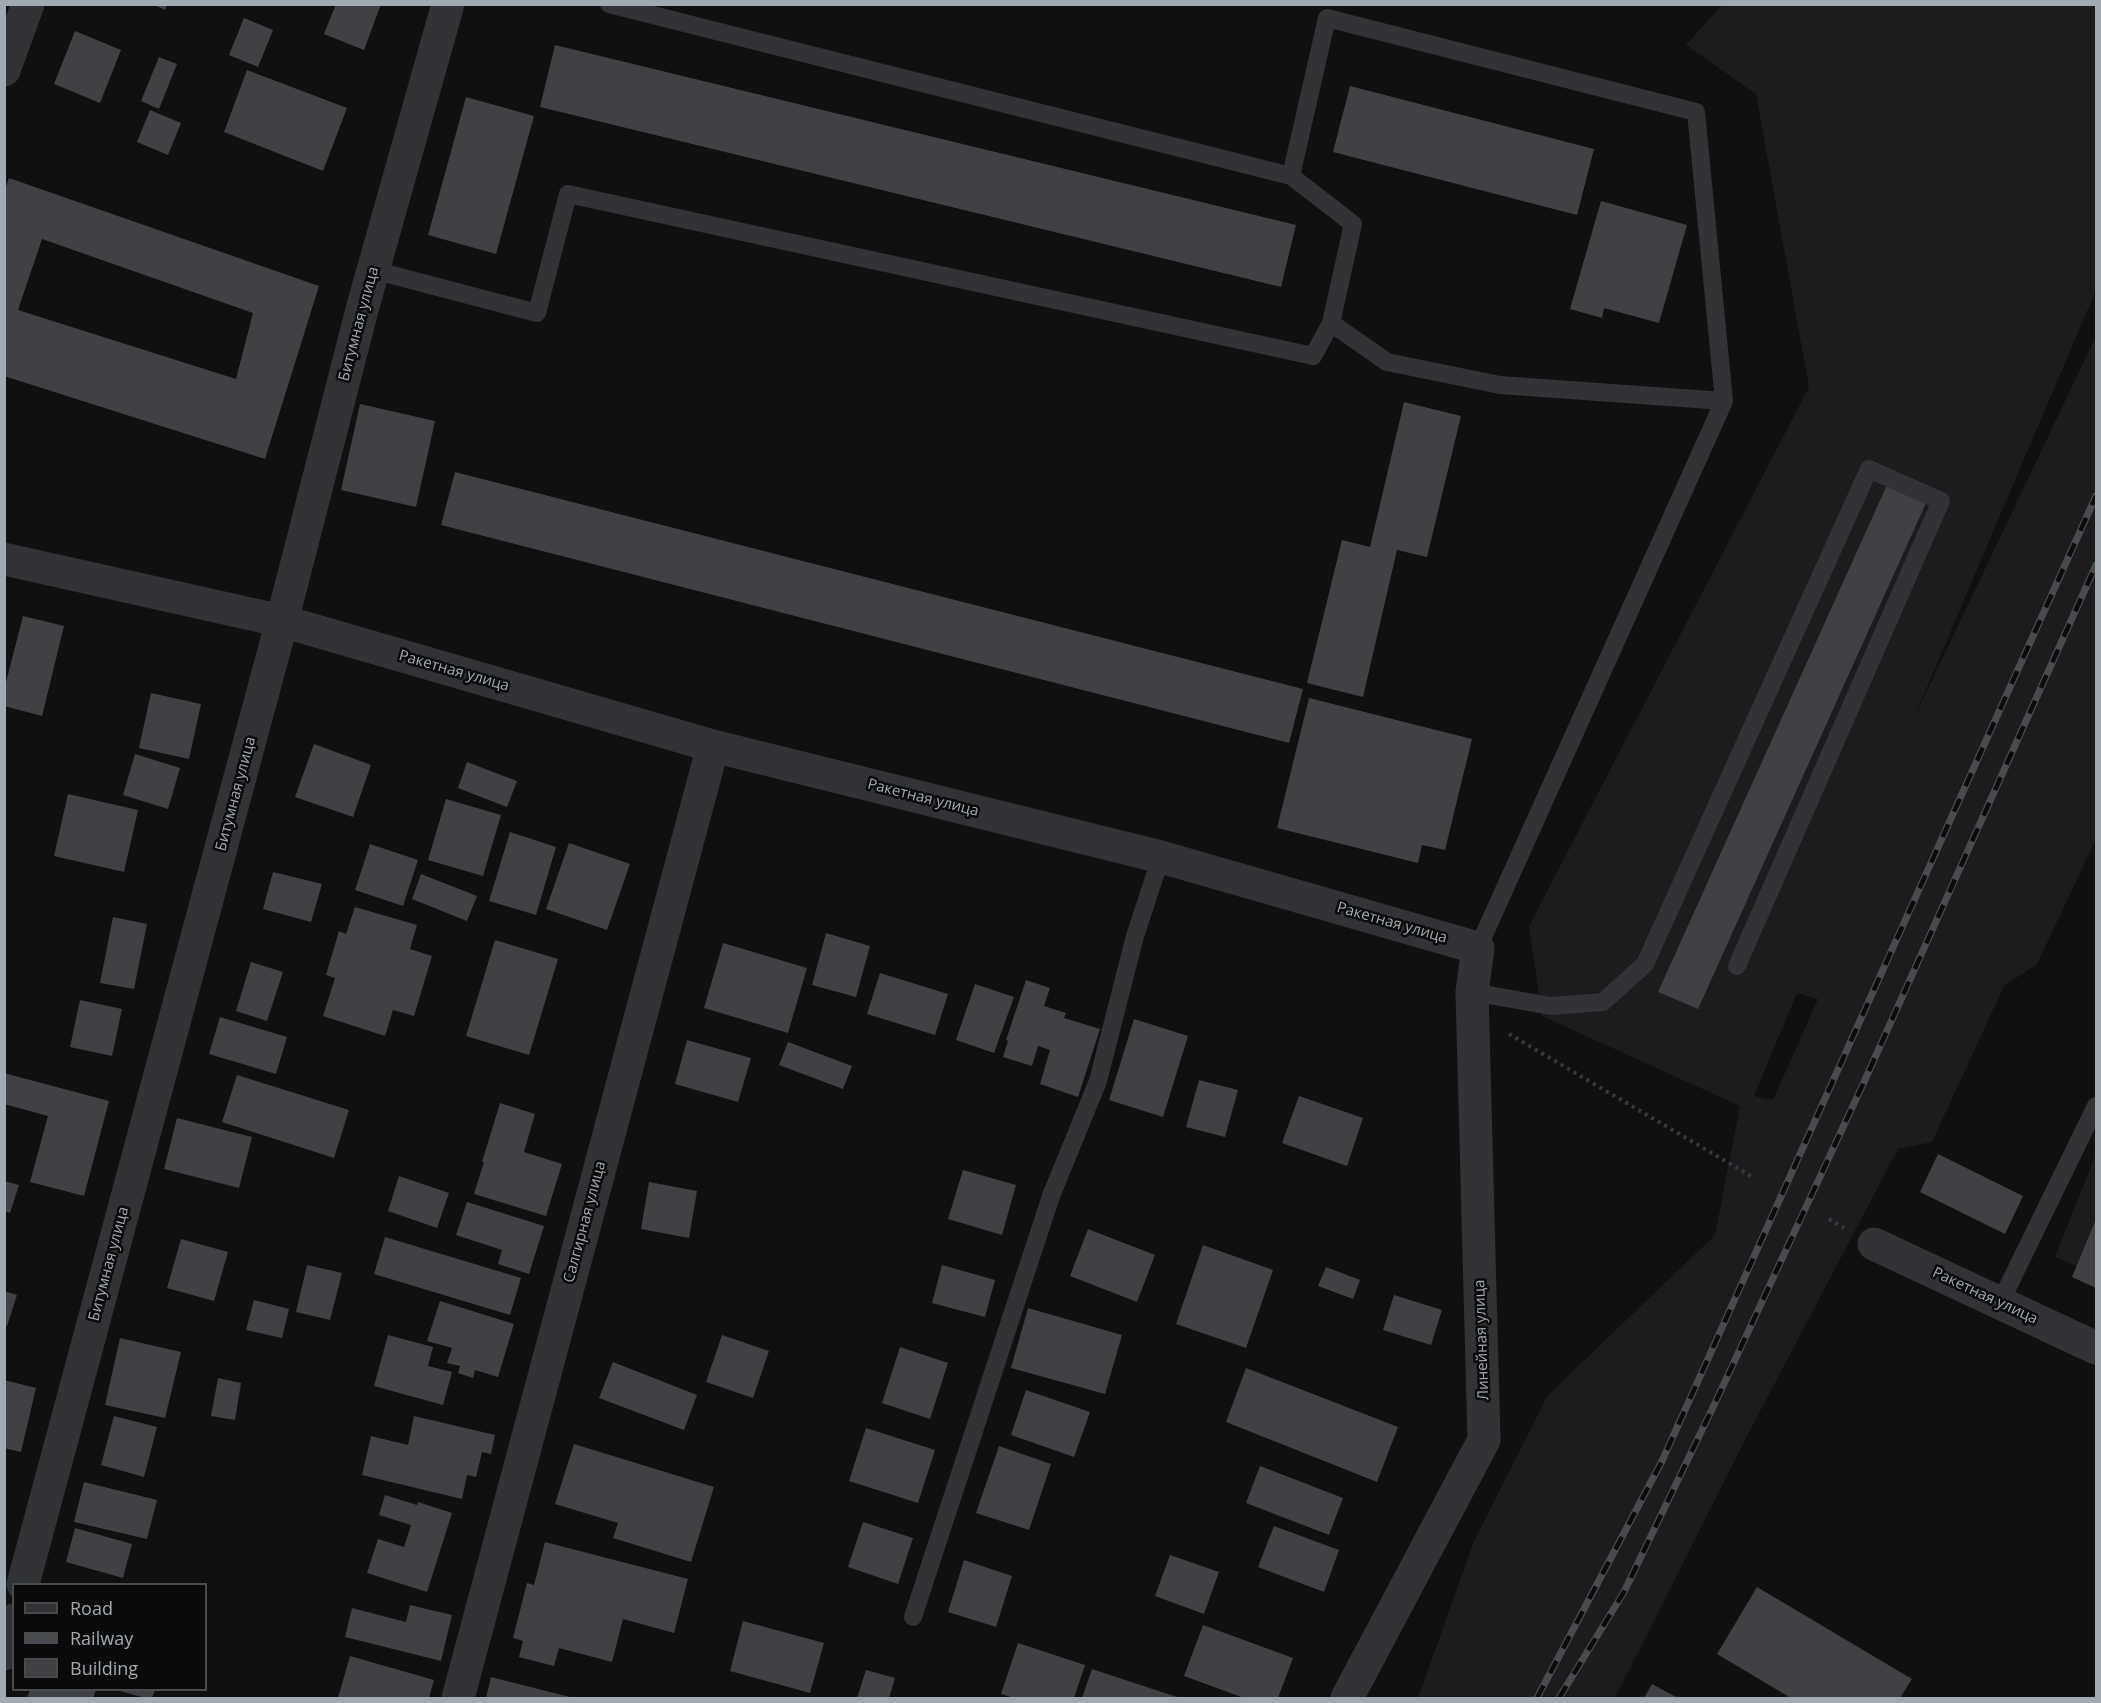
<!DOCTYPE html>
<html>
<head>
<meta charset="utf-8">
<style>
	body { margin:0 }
	#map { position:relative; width:2101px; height:1703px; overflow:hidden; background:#101011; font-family:"Open Sans",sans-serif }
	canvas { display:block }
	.frame { position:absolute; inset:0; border:6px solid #a1aab1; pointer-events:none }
	.legend { position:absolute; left:12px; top:1583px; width:195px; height:108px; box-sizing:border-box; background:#0b0b0c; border:2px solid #474b4e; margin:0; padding:8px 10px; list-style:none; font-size:18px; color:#a1aab1 }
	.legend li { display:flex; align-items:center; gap:12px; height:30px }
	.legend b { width:30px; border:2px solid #474b4e }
</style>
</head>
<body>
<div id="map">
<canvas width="2101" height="1703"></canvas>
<div class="frame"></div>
<ul class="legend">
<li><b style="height:8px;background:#313336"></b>Road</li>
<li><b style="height:8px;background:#484b4f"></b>Railway</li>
<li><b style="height:16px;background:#3f4144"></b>Building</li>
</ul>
</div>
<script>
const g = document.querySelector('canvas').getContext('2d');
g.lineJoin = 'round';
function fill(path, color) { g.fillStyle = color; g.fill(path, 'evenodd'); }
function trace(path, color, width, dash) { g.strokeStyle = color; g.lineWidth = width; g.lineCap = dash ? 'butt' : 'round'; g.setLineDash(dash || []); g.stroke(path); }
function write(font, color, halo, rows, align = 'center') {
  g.font = font + ' "Open Sans",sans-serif'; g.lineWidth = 5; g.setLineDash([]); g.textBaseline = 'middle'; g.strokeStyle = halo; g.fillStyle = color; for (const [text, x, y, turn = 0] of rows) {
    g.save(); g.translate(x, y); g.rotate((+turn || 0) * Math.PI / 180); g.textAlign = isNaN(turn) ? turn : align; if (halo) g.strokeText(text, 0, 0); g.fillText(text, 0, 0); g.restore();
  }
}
fill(new Path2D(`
	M1722 5H2096V290L1913 720 2096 336V839L2037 964 2004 986 1932 1142 1898 1149 1746 1438 1615 1698H1418L1474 1541 1548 1395 1715 1235 1740 1106 1542 1016 1529 926 1809 387 1756 94 1686 45ZM1797 993 1818 999 1773 1100 1754 1096Z
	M2096 1154V1274L2055 1257Z`), '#1c1c1e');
fill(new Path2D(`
	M152 4H167L165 10Z
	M336 4H381L364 50 324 34Z
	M244 18 273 30 258 67 229 55Z
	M75 31 121 50 100 103 54 84Z
	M555 45 1296 225 1281 287 540 107Z
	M159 57 177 64 159 109 141 101Z
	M247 70 347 108 323 171 224 132Z
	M1350 86 1594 149 1577 215 1333 152Z
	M466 97 534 116 496 254 428 235Z
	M150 110 181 123 168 155 137 142Z
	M9 178 319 286 265 459 4 376V192ZM42 239 253 313 236 379 18 310Z
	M1601 201 1687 225 1659 323 1604 308 1602 318 1570 309Z
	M1404 402 1461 416 1427 557 1397 550 1363 697 1307 683 1342 540 1370 547Z
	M360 404 435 421 416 507 341 490Z
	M455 472 1303 689 1289 743 441 525Z
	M1887 485 1926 503 1698 1009 1658 992Z
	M23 616 64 626 42 716 4 706V690Z
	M151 693 201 704 189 759 139 748Z
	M1309 698 1472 739 1445 850 1422 845 1418 863 1277 828Z
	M314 744 371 765 353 817 295 797Z
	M135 754 180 768 168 809 123 795Z
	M467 762 517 781 507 807 458 788Z
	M68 794 138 810 124 872 54 856Z
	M446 799 501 815 483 876 428 860Z
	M510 832 556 847 536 915 489 901Z
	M569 843 630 864 607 930 546 909Z
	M370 844 418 860 403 906 355 890Z
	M273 872 322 884 311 922 263 909Z
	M421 874 477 896 467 921 412 899Z
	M355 907 417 925 410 949 432 956 414 1016 393 1010 385 1036 323 1016 335 978 326 975 339 931 346 934Z
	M113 917 147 924 134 989 100 983Z
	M826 933 870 946 856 997 812 985Z
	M495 940 558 959 529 1055 466 1036Z
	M723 943 807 968 788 1033 704 1008Z
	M251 962 283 972 267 1021 236 1011Z
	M880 973 948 994 935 1035 867 1014Z
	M1026 980 1050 988 1044 1006 1066 1013 1064 1018 1100 1029 1078 1097 1040 1084 1050 1050 1038 1046 1032 1066 1003 1057 1008 1041 1006 1040Z
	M975 984 1014 997 994 1053 956 1040Z
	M80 1000 122 1009 112 1056 70 1047Z
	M220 1017 287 1037 276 1074 209 1054Z
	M1134 1019 1188 1036 1163 1117 1109 1100Z
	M687 1040 751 1058 738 1102 675 1084Z
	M788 1042 852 1066 843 1089 779 1065Z
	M4 1073 109 1101 84 1196 30 1182 48 1116 4 1104Z
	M237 1075 349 1110 334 1158 222 1122Z
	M1199 1080 1238 1090 1225 1137 1186 1127Z
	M1299 1096 1363 1118 1347 1166 1282 1143Z
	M500 1103 535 1114 524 1152 562 1164 546 1216 474 1194 484 1162H482Z
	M177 1118 252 1137 239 1188 164 1169Z
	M1938 1154 2023 1196 2005 1234 1920 1192Z
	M963 1170 1016 1185 1002 1235 948 1219Z
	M399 1176 449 1193 437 1228 388 1211Z
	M4 1181 19 1185 10 1213 4 1211Z
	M649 1182 697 1191 689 1238 641 1229Z
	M467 1202 544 1226 529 1274 498 1264 502 1250 456 1235Z
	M2096 1219V1288L2072 1277Z
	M1088 1229 1155 1255 1137 1302 1070 1276Z
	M385 1237 521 1278 510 1315 374 1274Z
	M181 1239 228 1252 214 1301 167 1288Z
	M1203 1245 1273 1270 1246 1348 1176 1324Z
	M307 1265 342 1273 330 1320 296 1312Z
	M942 1265 995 1280 985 1317 932 1303Z
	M1326 1267 1360 1280 1353 1299 1318 1286Z
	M4 1291 17 1295 7 1326 4 1325Z
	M1394 1295 1442 1310 1431 1345 1383 1330Z
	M254 1300 289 1309 282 1338 246 1330Z
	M440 1301 514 1324 498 1377 475 1370 473 1378 458 1373 460 1366 447 1363 452 1348 427 1341Z
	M1028 1308 1122 1335 1105 1394 1011 1368Z
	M388 1335 433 1347 428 1366 452 1372 443 1405 374 1386Z
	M722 1335 769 1351 753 1398 706 1382Z
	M120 1338 181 1352 165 1418 105 1405Z
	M900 1347 948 1363 930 1419 882 1403Z
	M613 1362 697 1395 684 1430 599 1398Z
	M1246 1368 1398 1427 1377 1482 1226 1422Z
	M218 1378 241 1383 235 1420 211 1416Z
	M4 1380 36 1388 21 1452 4 1448Z
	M1026 1390 1090 1412 1074 1457 1011 1435Z
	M114 1416 157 1427 144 1477 101 1465Z
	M414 1416 495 1435 491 1454 482 1452 476 1477 467 1475 462 1499 362 1475 371 1436 408 1445Z
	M866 1428 935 1450 918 1503 849 1481Z
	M574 1444 714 1487 691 1562 613 1538 618 1523 555 1504Z
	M999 1446 1051 1464 1029 1530 976 1513Z
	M1260 1466 1343 1498 1329 1535 1246 1503Z
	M84 1482 157 1500 147 1539 74 1522Z
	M385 1495 417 1505 418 1502 452 1513 427 1592 367 1573 378 1539 404 1547 411 1525 379 1515Z
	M863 1522 913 1538 898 1584 848 1567Z
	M1274 1526 1339 1550 1324 1592 1258 1567Z
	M75 1528 132 1544 123 1578 66 1562Z
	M545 1542 688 1579 674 1633 623 1619 612 1662 559 1648 554 1666 519 1657 523 1641 513 1638 527 1583 534 1585Z
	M1170 1555 1219 1572 1204 1614 1155 1596Z
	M964 1560 1012 1576 996 1627 948 1612Z
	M1757 1587 1912 1679 1900 1698H1791L1717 1654Z
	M410 1605 452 1615 441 1661 345 1637 352 1608 406 1622Z
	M743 1621 824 1643 810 1693 730 1671Z
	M1203 1625 1293 1658 1278 1698H1244L1184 1676Z
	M1018 1643 1085 1665 1074 1698H1014L1001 1694Z
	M350 1656 434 1680 429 1698H338Z
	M1092 1669 1180 1698H1082Z
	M866 1670 895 1678 889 1698H857Z
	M491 1677 574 1698H486Z
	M1652 1684 1678 1698H1644Z
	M30 1690H96L93 1698H27Z
	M117 1690H155L152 1698H145Z`), '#3f4144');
trace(new Path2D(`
	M1509 1034 1751 1176
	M1829 1219 1844 1228`), '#373a3d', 4, [3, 4.5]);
trace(new Path2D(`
	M609 4 1291 176
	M373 270 537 313 568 194 1313 356 1331 323
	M1478 948 1724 401 1500 385 1387 362 1331 323 1353 224 1291 176 1327 18 1696 112 1724 401
	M1472 992 1551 1006 1603 1002 1645 964 1869 469 1941 501 1737 966
	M2000 1303 2096 1106
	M913 1617 1051 1196 1098 1081 1135 936 1161 857`), '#313336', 18);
trace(new Path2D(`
	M4 70 28 4
	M4 559 282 621 713 746 1161 857 1478 948 1472 992 1484 1440 1347 1698
	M1874 1244 2096 1348
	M23 1584 282 621 363 306 448 4
	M4 1654 14 1620
	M458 1698 713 746`), '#313336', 33);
const rail = new Path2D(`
	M1537 1698 1662 1461 2096 496
	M1559 1698 1624 1592 1715 1403 1864 1082 2096 565`);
trace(rail, '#484b4f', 7);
trace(rail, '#0b0b0c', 4.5, [14]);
write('15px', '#a1aab1', '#0b0b0c', [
	["Битумная улица",359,324,-75],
	["Ракетная улица",454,671,16],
	["Битумная улица",236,794,-75],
	["Ракетная улица",923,798,14],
	["Ракетная улица",1392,923,16],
	["Салгирная улица",585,1222,-75],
	["Битумная улица",109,1264,-75],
	["Ракетная улица",1985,1296,25],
	["Линейная улица",1482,1340,-92]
]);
</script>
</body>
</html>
